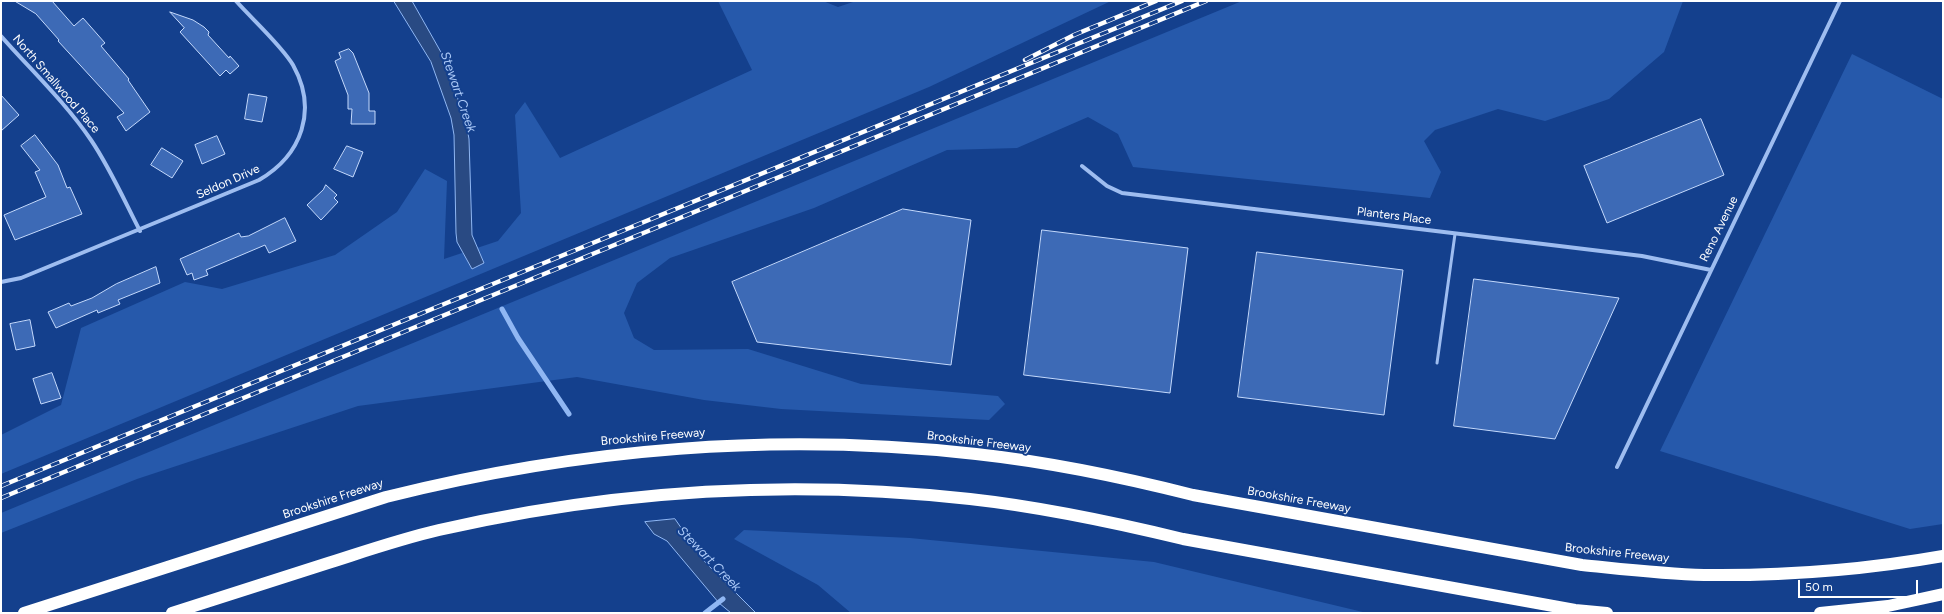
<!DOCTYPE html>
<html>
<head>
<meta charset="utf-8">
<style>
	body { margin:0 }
	#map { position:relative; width:1944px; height:614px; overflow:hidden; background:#14408d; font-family:Figtree,sans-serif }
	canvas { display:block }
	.frame { position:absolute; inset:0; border:2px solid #fff; pointer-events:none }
	.scale { position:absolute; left:1798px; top:580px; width:120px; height:18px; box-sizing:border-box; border:2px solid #fff; border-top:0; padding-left:5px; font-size:12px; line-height:14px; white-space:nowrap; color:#fff; -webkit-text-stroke:3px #14408d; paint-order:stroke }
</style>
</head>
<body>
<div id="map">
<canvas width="1944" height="614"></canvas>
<div class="frame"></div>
<div class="scale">50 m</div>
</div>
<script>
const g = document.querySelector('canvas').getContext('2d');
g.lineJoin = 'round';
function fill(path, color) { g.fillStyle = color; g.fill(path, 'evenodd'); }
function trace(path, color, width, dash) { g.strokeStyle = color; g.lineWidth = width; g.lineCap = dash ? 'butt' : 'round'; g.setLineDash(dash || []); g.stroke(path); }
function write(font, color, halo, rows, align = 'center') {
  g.font = font + ' Figtree,sans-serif'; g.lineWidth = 4; g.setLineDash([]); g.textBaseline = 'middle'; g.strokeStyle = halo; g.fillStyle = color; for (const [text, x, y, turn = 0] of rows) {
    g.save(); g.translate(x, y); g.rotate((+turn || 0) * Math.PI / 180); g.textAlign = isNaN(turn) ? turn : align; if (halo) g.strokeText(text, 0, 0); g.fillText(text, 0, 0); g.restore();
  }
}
fill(new Path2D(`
	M718 1H823L838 7 856 1H1111L929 87 1 474V435L61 405 81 328 185 282 222 289 335 255 397 212 425 169 447 181 444 259 498 241 521 213 515 115 525 102 560 158 752 70Z
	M1242 1H1683L1664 52 1609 99 1545 121 1498 109 1435 130 1424 141 1441 172 1430 198 1133 167 1118 134 1088 117 1017 148 947 150 814 208 670 258 637 283 624 313 634 338 654 350 748 349 861 384 998 396 1005 404 989 420 781 409 704 400 577 377 358 406 137 479 1 533V513Z
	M1852 54 1943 99V524L1910 529 1660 451Z
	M744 530 910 538 1154 562 1367 613H851L818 585 734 539Z`), '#2659ab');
const water = new Path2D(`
	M394 1H412L442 54 457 96 467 128 469 139 472 235 484 263 472 269 457 242 456 233 454 135 451 118 431 62Z
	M675 519 705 562 756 613H731L719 603 667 541 654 534 645 522Z`);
fill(water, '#294a83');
trace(water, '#90b7f3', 1);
trace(new Path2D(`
	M502 309 518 338 569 414
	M705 613 723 599`), '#90b7f3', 5);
const building = new Path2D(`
	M15 1H52L74 26 83 18 105 43 101 46 129 79 128 80 150 112 126 131 117 117 124 113 58 41 59 40 36 14Z
	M170 12 193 20 204 27 209 32 208 35 229 58 230 56 239 66 230 74 226 70 220 76 180 32 184 28Z
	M349 49 353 53 369 93V111H375V124H351L352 109H348V95L335 61 341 58 339 53Z
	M249 94 267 97 262 122 245 119Z
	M1 95 19 115 1 131Z
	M1701 119 1724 175 1607 223 1584 166Z
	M35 135 58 165 67 188 70 187 82 214 15 240 4 215 46 197 35 172 40 170 21 146Z
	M217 136 225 154 202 164 195 145Z
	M347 146 363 152 353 177 334 169Z
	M162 148 183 161 172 178 151 165Z
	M326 185 337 195 334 198 338 202 321 220 307 205 323 190Z
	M903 209 971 220 951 365 757 342 732 282Z
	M285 218 296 241 269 253 265 245 206 270 208 275 194 280 192 273 187 275 180 259 239 233 241 237 248 236Z
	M1042 230 1188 248 1170 393 1024 375Z
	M1257 252 1403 270 1384 415 1238 397Z
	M156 267 160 283 118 300 120 304 98 313 97 310 56 328 48 312 69 303 71 306 92 298 116 284Z
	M1474 279 1619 298 1555 439 1454 426Z
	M30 320 35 346 16 350 10 324Z
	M52 373 61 398 41 404 33 379Z`);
fill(building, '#3d6ab6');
trace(building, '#c4d9fc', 1);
trace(new Path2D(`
	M1437 363 1455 234`), '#9ebdf0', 3);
trace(new Path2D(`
	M1 36C31 70 65 102 91 140 110 168 124 200 140 231
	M1082 166 1107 186 1122 193 1642 256 1711 270
	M1 282 21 278 259 180C302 155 318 110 293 65 282 46 252 19 236 1
	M1617 467 1840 1`), '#9ebdf0', 4);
trace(new Path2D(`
	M24 613 386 497C582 448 775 432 976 454 1049 462 1122 477 1193 495L1582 565C1622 569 1663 574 1704 575 1784 576 1864 570 1943 556
	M172 613C223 597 274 580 325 564 363 552 400 539 439 530 613 490 792 479 970 499 1042 507 1113 522 1183 539L1575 610 1607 613
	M1820 613 1888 606 1943 594`), '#fff', 12);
const rail = new Path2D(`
	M1025 60 1074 35 1156 1
	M1 486 1182 1
	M1 498 1206 1`);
trace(rail, '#fff', 4.5);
trace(rail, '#14408d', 3, [9]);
write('12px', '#fff', '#14408d', [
	["North Smallwood Place",56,84,49],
	["Seldon Drive",228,182,-24],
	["Planters Place",1394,216,7],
	["Reno Avenue",1719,229,-64],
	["Brookshire Freeway",653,437,-5],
	["Brookshire Freeway",979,442,7],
	["Brookshire Freeway",333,499,-18],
	["Brookshire Freeway",1299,500,10],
	["Brookshire Freeway",1617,553,6]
]);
write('italic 13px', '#aac8f7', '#14408d', [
	["Stewart Creek",458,92,71],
	["Stewart Creek",709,559,46]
]);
</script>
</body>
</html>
